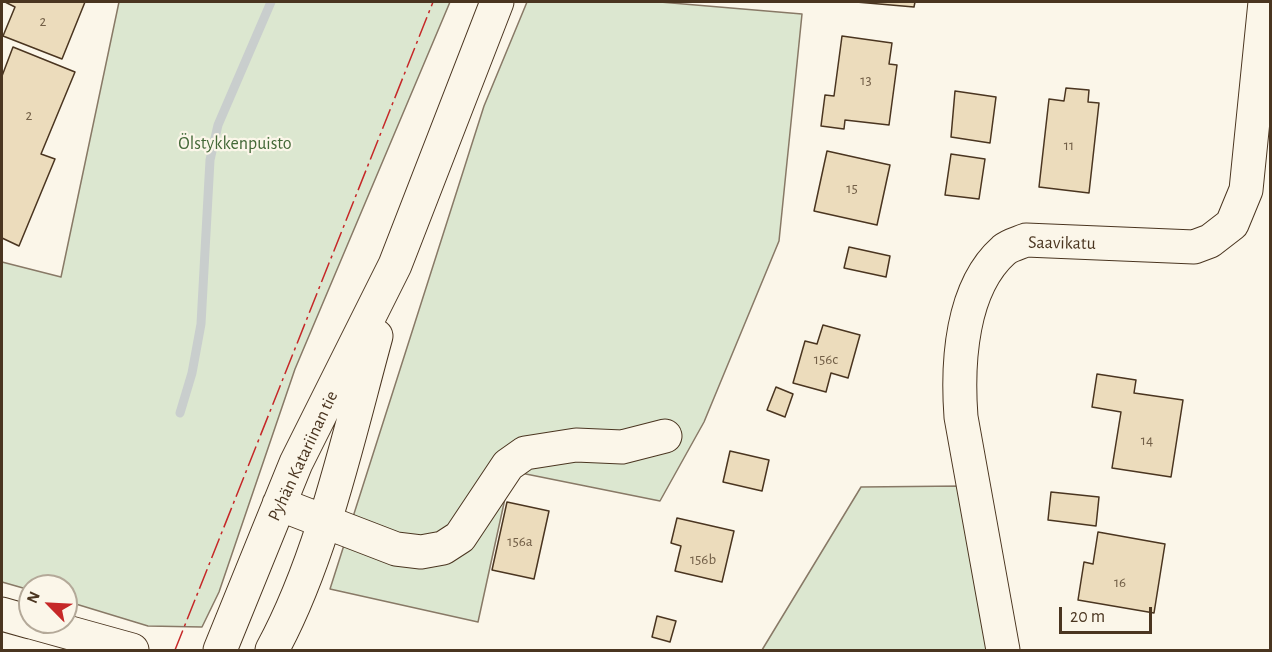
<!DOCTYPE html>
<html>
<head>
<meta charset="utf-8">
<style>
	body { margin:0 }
	#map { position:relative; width:1272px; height:652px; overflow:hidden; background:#fbf6e9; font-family:"Alegreya Sans",sans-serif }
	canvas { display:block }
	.frame { position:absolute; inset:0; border:3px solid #4a3520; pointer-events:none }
	.north { position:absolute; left:18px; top:574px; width:60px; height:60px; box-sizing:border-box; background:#fbf6e9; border:2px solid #b4a999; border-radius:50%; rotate:294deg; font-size:16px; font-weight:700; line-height:24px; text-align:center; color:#4a3520 }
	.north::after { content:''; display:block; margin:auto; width:21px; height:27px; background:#c62828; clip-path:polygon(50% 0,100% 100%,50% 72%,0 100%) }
	.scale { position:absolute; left:1059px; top:607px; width:93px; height:27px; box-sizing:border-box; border:3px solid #4a3520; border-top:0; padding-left:8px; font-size:18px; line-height:21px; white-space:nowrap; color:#4a3520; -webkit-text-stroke:4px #fbf6e9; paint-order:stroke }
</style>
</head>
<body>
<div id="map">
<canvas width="1272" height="652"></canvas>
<div class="frame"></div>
<div class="north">N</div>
<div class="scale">20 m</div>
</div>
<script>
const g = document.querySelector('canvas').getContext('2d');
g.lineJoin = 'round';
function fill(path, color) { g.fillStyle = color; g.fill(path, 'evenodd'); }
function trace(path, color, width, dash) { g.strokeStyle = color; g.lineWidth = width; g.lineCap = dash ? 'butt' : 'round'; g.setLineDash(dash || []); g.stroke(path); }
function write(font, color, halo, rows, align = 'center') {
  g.font = font + ' "Alegreya Sans",sans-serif'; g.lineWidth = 4.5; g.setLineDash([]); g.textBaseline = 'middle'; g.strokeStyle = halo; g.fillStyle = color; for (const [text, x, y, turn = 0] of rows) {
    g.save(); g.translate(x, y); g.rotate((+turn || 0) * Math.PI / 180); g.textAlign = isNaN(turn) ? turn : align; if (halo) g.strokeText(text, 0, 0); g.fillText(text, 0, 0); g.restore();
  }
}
const green = new Path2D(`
	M119 2H450L295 369 219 592 202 627 148 626 66 601V586H30V590L2 582V262L61 277Z
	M527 2H660L802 14 779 241 704 422 660 501 511 471 478 622 330 589 484 106Z
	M962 486 995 650H762L861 487Z`);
fill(green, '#dce7d0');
trace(green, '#887966', 1.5);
trace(new Path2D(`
	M180 413 192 373 201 324 210 160 218 125 271 2`), '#c9cecd', 9);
const building = new Path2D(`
	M5 2H85L62 59 3 36 15 7Z
	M856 2H915L914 7Z
	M842 36 892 43 889 64 897 65 889 125 845 120 844 129 821 126 825 95 834 96Z
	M13 47 75 72 41 154 55 159 19 246 2 238V76Z
	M1066 88 1089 90 1088 102 1099 103 1089 193 1039 187 1049 99 1064 101Z
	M955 91 996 97 990 143 951 137Z
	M827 151 890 165 877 225 814 211Z
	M951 154 985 159 979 199 945 195Z
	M849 247 890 256 886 277 844 268Z
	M823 325 860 335 848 378 831 373 826 392 793 383 805 341 817 344Z
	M1097 374 1136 380 1134 393 1183 400 1171 477 1112 468 1121 412 1092 407Z
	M776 387 793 394 785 417 767 410Z
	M730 451 769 460 762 491 723 482Z
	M1051 492 1099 497 1096 526 1048 520Z
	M507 502 549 511 534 579 492 570Z
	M677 518 734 531 722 582 675 571 681 546 671 543Z
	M1098 532 1165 544 1154 613 1078 600 1084 562 1093 564Z
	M657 616 676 621 670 642 652 637Z`);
fill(building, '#ecdcbc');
trace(building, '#4a3520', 1.5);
const minor = new Path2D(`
	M279 504 396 549 421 552 443 548 460 537 508 465 525 453 576 445 622 447 665 436
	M2 614 30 622
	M31 622 132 650
	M220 650 296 463 395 265 497 2
	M272 650C322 558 348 438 376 336
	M1003 650 961 417C957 363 961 288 1004 250 1010 245 1019 243 1026 240L1194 247 1210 241 1232 224 1246 190 1265 2`);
trace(minor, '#4a3520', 35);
trace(minor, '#fbf6e9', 33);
trace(new Path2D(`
	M175 650 433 2`), '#c62828', 1.5, [21, 4.5, 3, 4.5]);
write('15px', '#725f47', null, [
	["2",43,21],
	["13",866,80],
	["2",29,115],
	["11",1069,145],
	["15",852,188],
	["156c",826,359],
	["14",1147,440],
	["156a",520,541],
	["156b",703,559],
	["16",1120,582]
]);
write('18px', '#436837', '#fbf6e9', [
	["Ölstykkenpuisto",235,144]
]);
write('18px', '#4a3520', '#fbf6e9', [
	["Saavikatu",1062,243,1],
	["Pyhän Katariinan tie",303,456,-65]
]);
</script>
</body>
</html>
